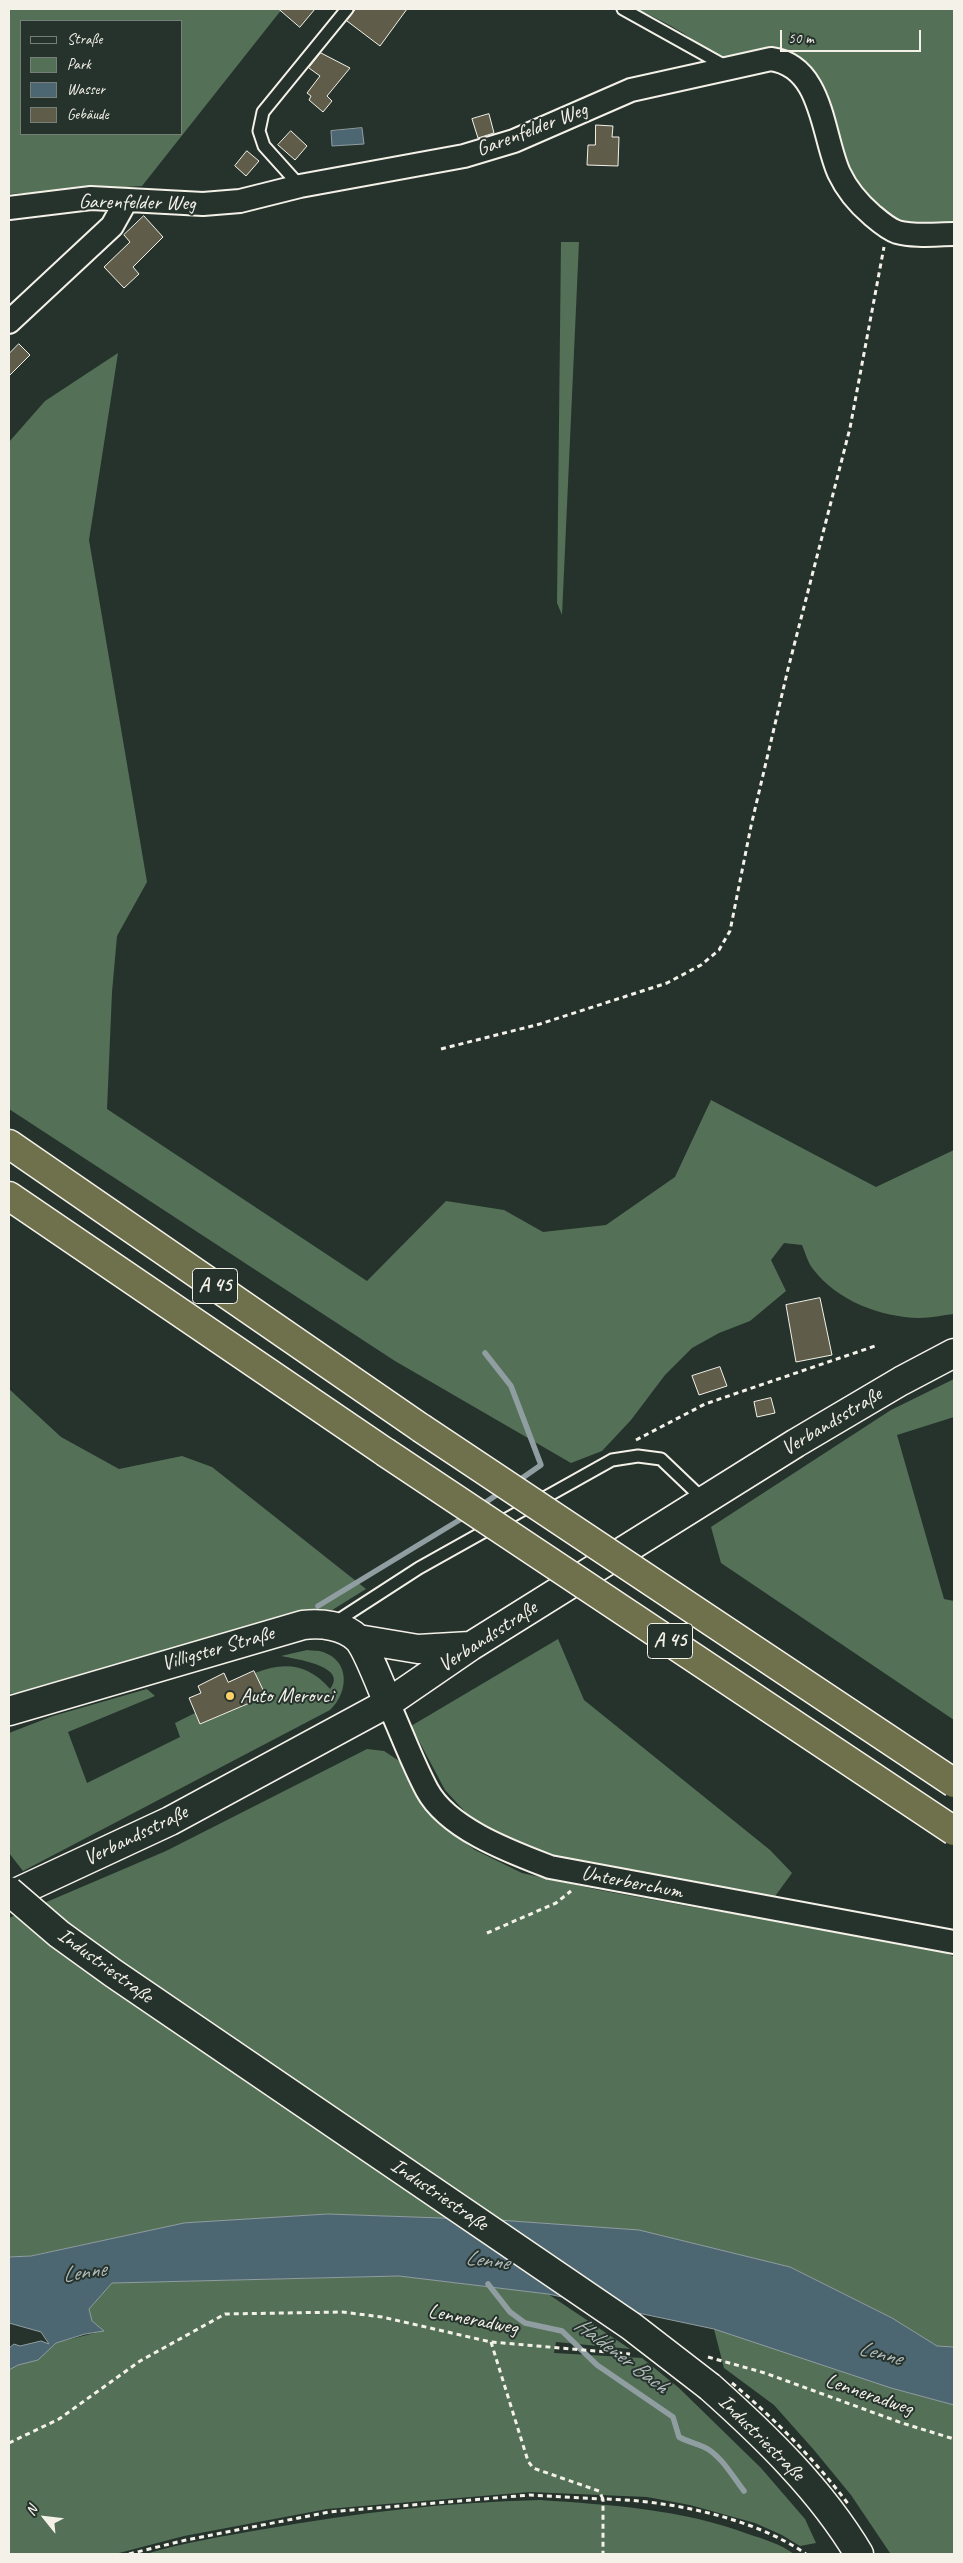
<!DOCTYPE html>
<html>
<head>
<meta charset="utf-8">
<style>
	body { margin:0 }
	#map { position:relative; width:963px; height:2563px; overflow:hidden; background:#26332d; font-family:Caveat,sans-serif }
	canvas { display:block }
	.frame { position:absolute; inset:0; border:10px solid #f4f1e8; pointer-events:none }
	.legend { position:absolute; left:20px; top:20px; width:162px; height:115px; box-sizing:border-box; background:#26332d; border:1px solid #787f78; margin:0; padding:6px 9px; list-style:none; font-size:15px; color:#f4f1e8 }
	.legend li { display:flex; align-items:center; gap:10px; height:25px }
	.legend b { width:25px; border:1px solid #787f78 }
	.north { position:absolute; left:20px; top:2493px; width:50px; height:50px; -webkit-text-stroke:4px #26332d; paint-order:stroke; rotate:299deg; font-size:14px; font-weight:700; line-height:20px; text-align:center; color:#f4f1e8 }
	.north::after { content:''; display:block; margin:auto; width:18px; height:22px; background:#f4f1e8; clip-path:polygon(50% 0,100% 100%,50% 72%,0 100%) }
	.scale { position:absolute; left:780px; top:30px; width:141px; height:22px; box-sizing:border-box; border:2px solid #f4f1e8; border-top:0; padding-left:6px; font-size:15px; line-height:18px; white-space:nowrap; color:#f4f1e8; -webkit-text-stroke:4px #26332d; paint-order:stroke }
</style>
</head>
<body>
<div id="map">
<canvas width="963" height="2563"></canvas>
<div class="frame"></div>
<ul class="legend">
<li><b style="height:6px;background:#26332d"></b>Straße</li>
<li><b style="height:14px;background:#547158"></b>Park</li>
<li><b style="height:14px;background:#4d6772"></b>Wasser</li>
<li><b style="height:14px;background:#5f5d4a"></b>Gebäude</li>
</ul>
<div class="north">N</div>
<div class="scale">50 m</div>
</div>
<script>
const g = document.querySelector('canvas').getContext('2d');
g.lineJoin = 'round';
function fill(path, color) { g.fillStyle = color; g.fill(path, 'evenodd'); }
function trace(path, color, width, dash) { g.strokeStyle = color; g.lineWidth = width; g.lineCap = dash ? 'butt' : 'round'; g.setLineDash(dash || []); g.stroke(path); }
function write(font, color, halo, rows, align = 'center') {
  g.font = font + ' Caveat,sans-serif'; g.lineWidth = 4; g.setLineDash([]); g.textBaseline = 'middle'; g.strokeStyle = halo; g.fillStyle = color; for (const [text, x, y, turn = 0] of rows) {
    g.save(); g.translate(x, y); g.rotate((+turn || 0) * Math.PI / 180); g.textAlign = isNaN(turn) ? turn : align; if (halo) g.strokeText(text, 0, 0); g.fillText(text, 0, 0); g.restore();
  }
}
fill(new Path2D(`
	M9 9H282L142 186 9 194ZM21 21H181V134H21Z
	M635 9H954V228L895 222 861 195 802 61C775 37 755 64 722 58 709 56 694 40 683 33 668 24 651 15 635 9Z
	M561 242H579L562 615 557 603Z
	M118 353 89 540 147 882 117 936 112 992 107 1109 367 1281 446 1201 504 1210 543 1232 606 1225 675 1177 711 1100 876 1187 954 1150V1314C943 1315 931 1318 919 1318 881 1317 837 1301 813 1269 808 1263 805 1252 802 1245L784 1243 771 1260 786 1291 750 1321 719 1333 692 1348 665 1375 631 1420 602 1451 571 1463 395 1361 9 1109V442L45 401Z
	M954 1379V1417L897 1435 944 1599 954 1601V1720L721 1563 711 1527 891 1410Z
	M9 1389 61 1437 119 1469 182 1456 212 1467 366 1589 329 1612 307 1611 29 1691 9 1694Z
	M558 1639 584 1700 770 1850 792 1873 773 1899 542 1855 499 1835 467 1814 445 1790 411 1726Z
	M307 1650C312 1651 318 1650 323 1652 350 1661 349 1692 330 1710L23 1871 9 1853V1733L53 1716 147 1689 155 1696 68 1732 87 1783 180 1737 175 1723 195 1713 200 1724 255 1701 256 1704 267 1699 255 1673C284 1661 309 1664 330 1689 349 1666 295 1659 281 1656Z
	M367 1749 384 1751 404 1764 414 1790 436 1822 475 1850 522 1873 599 1890 704 1909 935 1946 954 1957V2347L937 2346 892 2318 790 2267 639 2230 498 2220 328 2214 184 2223 30 2256 9 2257V1918L166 1851Z
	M399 2276 548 2294 630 2349 556 2342 554 2353 642 2358 679 2388 761 2468 805 2519 816 2543 800 2546 782 2535 755 2523 690 2505 647 2497 530 2492 327 2509 184 2536 115 2554H9V2370L18 2365 38 2360 55 2343 103 2331 92 2321 89 2309 112 2283Z
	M714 2329 891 2388 954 2405V2554L890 2553 851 2495 814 2450 774 2405 724 2368Z
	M540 2500C611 2505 681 2509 748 2534 764 2539 780 2544 794 2554H146C185 2542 225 2536 265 2529 356 2513 448 2502 540 2500Z`), '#547158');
const water = new Path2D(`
	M362 128 364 144 332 146 331 131Z
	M328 2214 498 2220 639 2230 790 2267 892 2318 937 2346 954 2347V2405L891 2388 714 2329 548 2294 399 2276 112 2283 89 2309 92 2321 104 2331 85 2334 56 2343 38 2360 18 2365 9 2370V2348L14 2344 20 2346 41 2341 49 2344 41 2332 9 2323V2257L31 2256 184 2223Z`);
fill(water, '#4d6772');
trace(water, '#909ea1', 1);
trace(new Path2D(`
	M485 1353 511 1386 541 1465 515 1483
	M480 1506 501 1492
	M318 1606 466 1516
	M488 2284 510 2312 525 2323 562 2331 597 2365 673 2417 679 2437C688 2442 696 2443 704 2447 721 2455 733 2477 744 2491`), '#909ea1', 5.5);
const building = new Path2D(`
	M279 9H315L300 27Z
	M356 9H407L380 46 347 21Z
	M321 53 350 68 327 96 332 101 323 112 309 100 311 96 307 93 320 76 309 68Z
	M489 114 494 133 478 138 472 119Z
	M596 125 613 126 612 137H619L618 166 587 165 588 145H595Z
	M291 131 307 146 295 160 278 145Z
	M247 151 259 161 246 176 235 166Z
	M144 216 163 237 133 267 139 274 124 288 104 267 130 242 124 235Z
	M19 344 30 355 9 376V354Z
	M820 1298 832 1355 796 1362 786 1305Z
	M720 1367 727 1386 699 1395 692 1376Z
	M771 1398 775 1413 757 1417 754 1402Z
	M254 1671 266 1696 200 1724 189 1698 201 1693 198 1686 224 1673 228 1682Z`);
fill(building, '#5f5d4a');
trace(building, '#f4f1e8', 1);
const lane = new Path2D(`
	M623 9 727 67
	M300 186 264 146 259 131 263 112 347 9
	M334 1623 419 1568 612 1460 638 1456 661 1459 704 1500`);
const street = new Path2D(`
	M9 208 91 198 203 204 240 201 300 186 464 156 514 141 631 90 771 59C823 66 822 135 839 173 847 190 858 203 872 215 879 221 888 229 897 232 915 237 936 234 954 234
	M9 322 112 226 126 201
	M388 1703C401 1731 412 1762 427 1790 448 1829 511 1852 550 1867L954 1942`);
const secondary = new Path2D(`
	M358 1639 418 1649 470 1646
	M9 1711 303 1625C321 1623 344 1625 358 1639 367 1649 382 1689 388 1703
	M9 1896 170 1821 388 1703 471 1646 796 1443 901 1381 954 1353
	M710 2387C765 2436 821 2490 859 2554`);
const highway = new Path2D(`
	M9 1144 421 1428
	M9 1196 385 1452`);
trace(lane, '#f4f1e8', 15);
trace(street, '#f4f1e8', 26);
trace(secondary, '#f4f1e8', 31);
trace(highway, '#f4f1e8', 31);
trace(new Path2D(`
	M441 1049 540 1024 667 983 701 965 719 950 730 931 751 826 788 669 850 428 884 247
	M636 1440 705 1404 875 1346
	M487 1933 556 1903 571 1891
	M491 2342 528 2461 533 2468 599 2491 603 2499C667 2500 753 2517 806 2554
	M708 2357 765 2373 902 2423 954 2439
	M9 2443 59 2419 140 2361 225 2314 342 2312 382 2317 491 2342 630 2354
	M129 2554 186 2540 329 2512 530 2495 603 2499V2554`), '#f4f1e8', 3, [5, 4]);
trace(lane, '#26332d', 11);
trace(street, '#26332d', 22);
trace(secondary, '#26332d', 28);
trace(highway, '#6e714b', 28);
const secondaryBridge = new Path2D(`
	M9 1891 59 1934 113 1973 631 2326 710 2387`);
const highwayBridge = new Path2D(`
	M421 1428 954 1783
	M385 1452 954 1831`);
trace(secondaryBridge, '#f4f1e8', 31, []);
trace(highwayBridge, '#f4f1e8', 31, []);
trace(new Path2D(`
	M732 2383C775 2419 815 2460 849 2505`), '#f4f1e8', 3, [5, 4]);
trace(secondaryBridge, '#26332d', 28);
trace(highwayBridge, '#6e714b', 28);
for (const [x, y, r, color] of [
	[230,1696,5,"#ffd166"]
]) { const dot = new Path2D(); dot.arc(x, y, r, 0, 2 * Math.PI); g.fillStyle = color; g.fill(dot); trace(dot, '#26332d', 2); }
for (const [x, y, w] of [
	[215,1286,45],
	[670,1641,45]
]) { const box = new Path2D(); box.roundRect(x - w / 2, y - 17.5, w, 35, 4); g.fillStyle = '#26332d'; g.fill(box); trace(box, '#f4f1e8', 1); }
write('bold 20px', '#f4f1e8', null, [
	["A 45",215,1286],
	["A 45",670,1641]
]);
write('21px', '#f4f1e8', '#26332d', [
	["Garenfelder Weg",532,130,-21],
	["Garenfelder Weg",137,203,1],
	["Verbandsstraße",832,1422,-31],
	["Verbandsstraße",488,1637,-33],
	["Villigster Straße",218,1649,-16],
	["Verbandsstraße",136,1836,-26],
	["Unterberchum",632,1883,11],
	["Industriestraße",105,1966,36],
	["Industriestraße",439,2195,34],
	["Lenneradweg",473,2320,11],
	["Lenneradweg",869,2395,19],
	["Industriestraße",761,2438,45]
]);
write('21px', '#f4f1e8', '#26332d', [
	["Auto Merovci",240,1696]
], 'left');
write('italic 22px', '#b1bab9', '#26332d', [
	["Lenne",487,2261,7],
	["Lenne",84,2273,-9],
	["Lenne",880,2354,15],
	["Haldener Bach",621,2356,37]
]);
</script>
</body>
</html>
